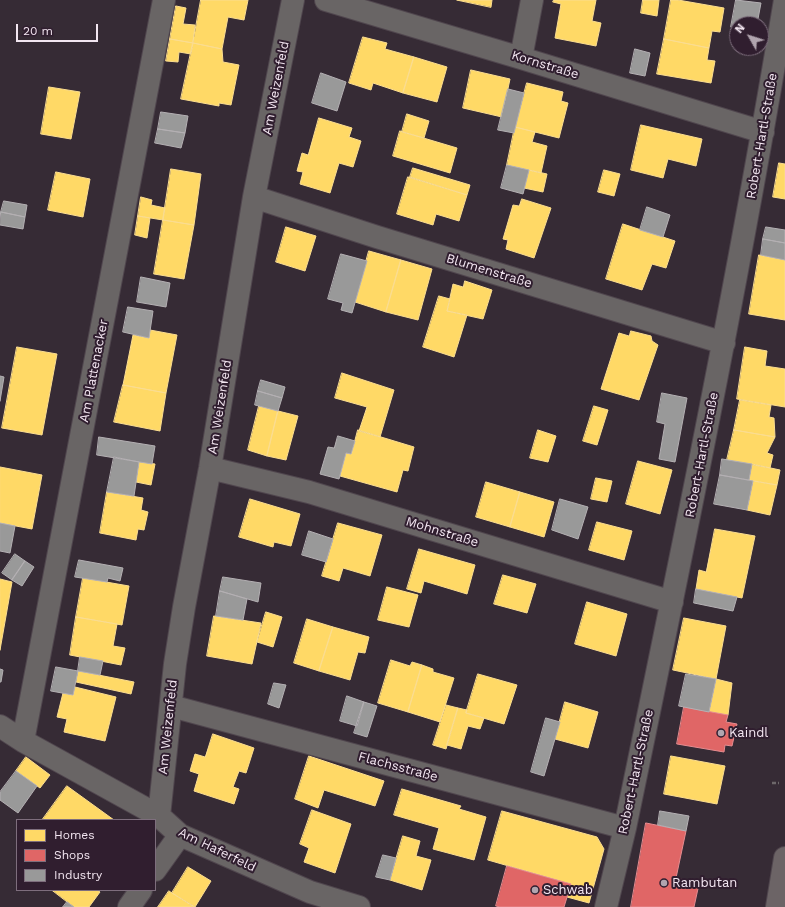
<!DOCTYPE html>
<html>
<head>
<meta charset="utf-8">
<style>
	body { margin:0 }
	#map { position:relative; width:785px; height:907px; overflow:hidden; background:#362b35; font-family:"Work Sans",sans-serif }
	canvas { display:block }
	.legend { position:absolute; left:16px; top:819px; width:140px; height:72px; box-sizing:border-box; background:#301e2f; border:1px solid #7e6e7d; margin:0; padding:5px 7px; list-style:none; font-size:12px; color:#f3e6f1 }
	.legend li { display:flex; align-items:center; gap:8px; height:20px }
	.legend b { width:20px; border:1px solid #7e6e7d }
	.north { position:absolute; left:729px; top:16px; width:40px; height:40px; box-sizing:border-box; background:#301e2f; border:1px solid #7e6e7d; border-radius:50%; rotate:309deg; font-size:11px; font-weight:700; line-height:16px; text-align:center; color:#f3e6f1 }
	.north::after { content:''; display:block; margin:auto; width:14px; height:18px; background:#b1a5af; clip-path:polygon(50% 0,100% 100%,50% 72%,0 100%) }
	.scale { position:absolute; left:16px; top:24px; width:82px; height:18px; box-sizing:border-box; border:2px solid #f3e6f1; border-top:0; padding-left:5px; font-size:12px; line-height:14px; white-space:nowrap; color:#f3e6f1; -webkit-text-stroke:3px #301e2f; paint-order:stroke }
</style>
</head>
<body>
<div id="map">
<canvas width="785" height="907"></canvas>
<ul class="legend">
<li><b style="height:11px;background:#ffd966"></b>Homes</li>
<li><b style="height:11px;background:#e06666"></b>Shops</li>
<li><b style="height:11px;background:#999"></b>Industry</li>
</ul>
<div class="north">N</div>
<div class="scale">20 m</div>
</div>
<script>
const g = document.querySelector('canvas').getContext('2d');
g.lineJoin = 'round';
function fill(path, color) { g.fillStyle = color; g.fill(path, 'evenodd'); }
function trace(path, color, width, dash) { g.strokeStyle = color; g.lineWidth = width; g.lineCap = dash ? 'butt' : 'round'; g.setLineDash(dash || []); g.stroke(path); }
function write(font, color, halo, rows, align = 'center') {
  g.font = font + ' "Work Sans",sans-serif'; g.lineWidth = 4; g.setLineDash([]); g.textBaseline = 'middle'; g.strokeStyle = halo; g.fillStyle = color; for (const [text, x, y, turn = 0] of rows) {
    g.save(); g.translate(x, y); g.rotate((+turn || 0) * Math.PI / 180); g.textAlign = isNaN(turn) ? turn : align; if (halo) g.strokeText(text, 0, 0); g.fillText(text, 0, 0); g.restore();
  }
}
const homes = new Path2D(`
	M201 0H248L244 20 228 17 222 49 193 43Z
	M457 0H492L491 7Z
	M554 0H596L592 21 601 23 596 46 555 38 561 4 553 2Z
	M643 0H659L657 16 641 13Z
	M671 0H678L724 8 720 32 712 31 709 48 664 39Z
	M176 6 186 8 183 24 195 25 193 43 170 39Z
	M363 37 387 43 385 49 414 57 403 93 373 83 371 90 349 83Z
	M170 39 193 43 191 54 179 52 178 62 166 61Z
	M664 39 709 48 707 60 715 61 711 83 657 74Z
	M193 43 222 49 223 62 239 65 231 105 219 103V106L181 99Z
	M414 57 447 67 437 102 403 93Z
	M471 70 510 79 502 117 463 108Z
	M527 83 563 92 561 101 568 103 559 138 515 127Z
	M49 87 80 92 71 139 41 134Z
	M407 114 429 121 424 138 402 132Z
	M319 118 352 128 349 137 361 141 353 167 339 163 330 193 300 184 303 172 297 171 302 153 308 155Z
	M641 125 702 139 696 166 668 159 663 178 631 170Z
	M515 127 535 132 532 142 547 146 541 173 507 165Z
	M400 131 457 148 450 173 393 156Z
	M779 163 785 164V199L773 197Z
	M413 168 470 185 467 195 410 177Z
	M171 169 201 174 194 225 163 220Z
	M529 170 547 174 543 192 524 188Z
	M604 170 620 174 614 196 598 192Z
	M56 172 90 179 83 217 48 210Z
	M408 177 467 195 459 221 436 214 433 225 397 214Z
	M141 197 152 200 151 205 165 208 163 220 138 216Z
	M522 199 551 208 534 258 506 249 508 240 503 239 513 205 519 206Z
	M138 216 150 218 147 238 135 235Z
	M163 220 194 225 184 279 154 274Z
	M623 224 675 241 666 268 652 264 642 290 606 279Z
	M286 227 316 236 305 271 276 262Z
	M369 251 401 260 386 312 355 302Z
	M759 255 785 260V320L749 314Z
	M401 260 432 269 418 320 386 312Z
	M465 281 492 290 483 319 447 311 453 284 463 287Z
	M439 296 450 299 447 311 467 315 454 357 423 347Z
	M150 330 177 335 166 393 123 385 133 335 149 338Z
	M631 331 651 336 652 341 658 345 639 400 601 389 619 333 629 336Z
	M17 347 57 354 42 435 2 428Z
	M745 347 767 351 765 366 785 369V407L737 399Z
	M342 373 394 390 380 437 359 431 367 407 335 398Z
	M123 385 166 393 160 431 114 422Z
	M740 400 771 405 769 417 774 418 775 437 734 430Z
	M259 406 278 411 267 456 248 450Z
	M594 406 608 410 597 445 583 441Z
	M278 411 298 416 286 460 267 456Z
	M358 430 414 447 408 471 403 470 397 492 340 476 346 453 351 454Z
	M538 430 556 436 548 462 530 458Z
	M734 430 775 437 767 453 773 455 770 468 727 460Z
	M638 461 672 470 660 514 626 504Z
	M139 462 155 464 151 485 136 482Z
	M752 464 780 470 777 485 749 480Z
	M0 467 42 475 32 529 0 523Z
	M596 478 612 481 607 502 591 499Z
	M753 481 777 485 770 515 747 510Z
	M486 482 520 492 510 527 476 517Z
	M107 492 143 498 141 510 148 512 144 530 138 529 136 540 100 533Z
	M520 492 554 502 544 537 510 527Z
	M250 499 300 514 291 546 274 542 273 547 239 537Z
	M597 522 632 531 624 560 589 550Z
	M338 523 382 535 370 576 343 568 339 581 322 576Z
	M715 529 755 536 742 598 696 589 699 570 706 572Z
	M419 549 475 565 467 594 424 581 421 593 407 589Z
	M503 575 536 584 527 613 494 604Z
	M83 578 129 586 122 625 76 617Z
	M0 579 12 582 0 650Z
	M387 587 418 595 409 627 378 620Z
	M587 602 627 614 616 656 575 644Z
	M266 612 282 617 273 647 257 642Z
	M214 616 261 623 252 664 207 656Z
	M76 617 117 624 113 646 125 648 121 665 70 655Z
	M684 618 726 626 716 679 673 670Z
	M307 619 333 627 319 671 294 663Z
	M333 627 369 637 365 653 358 652 350 680 319 671Z
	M391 660 410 666 412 662 422 665 408 712 378 703Z
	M422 665 433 669V672L454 678 440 722 408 712Z
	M78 671 134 682 131 694 76 682Z
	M478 674 517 685 504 724 466 713Z
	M716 679 732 683 728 715 709 712Z
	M75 687 116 697 105 741 64 732 67 719 57 717 63 693 73 695Z
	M565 702 598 712 588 748 555 739Z
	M446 705 458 708 446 749 433 745Z
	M458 708 467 710 466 713 484 718 480 729 468 726 461 749 447 745Z
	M213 734 254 748 246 773 239 771 233 787 239 789 234 804 194 791 199 774 190 771 195 754 205 757Z
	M309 756 384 781 375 806 324 790 318 808 295 799Z
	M671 756 725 766 717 804 664 794Z
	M26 757 50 775 40 788 16 771Z
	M67 786 114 820H45L43 819Z
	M402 789 461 806 459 809 486 817 474 860 433 849 439 828 394 815Z
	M312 810 351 824 335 873 304 862 309 848 300 844Z
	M502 811 597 837 604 849 589 903 567 897 571 884 488 860Z
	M403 836 420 841 416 856 431 860 422 890 390 880Z
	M188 867 211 881 195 907 172 893Z
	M52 890H97L100 892 89 907H74Z
	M169 891 172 893 194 907H158Z`);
fill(homes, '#ffd966');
trace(homes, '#fbdd90', 1);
const shops = new Path2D(`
	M684 707 728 715 726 722 737 724 732 746 725 745 724 752 677 744Z
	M646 823 686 831 676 878 699 884 694 907H631Z
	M507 866 571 884 564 907H500L496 906Z`);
fill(shops, '#e06666');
trace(shops, '#e68c90', 1);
const industry = new Path2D(`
	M736 0 761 3 757 24H737V28L731 27Z
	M635 49 650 53 645 76 630 73Z
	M321 73 346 82 337 111 312 103Z
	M508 89 524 93 514 133 498 130Z
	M161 112 188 116 185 133 158 129Z
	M158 129 185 133 181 148 155 143Z
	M507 165 529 170 523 194 501 188Z
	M4 201 27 205 25 217 1 212Z
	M647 207 670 215 663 237 640 230Z
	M1 212 25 217 23 229 0 225Z
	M766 227 785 230V243L763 239Z
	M763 239 785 243V260L761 255Z
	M341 254 367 261 352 313 341 310 343 303 328 299Z
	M141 277 170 283 166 307 137 302Z
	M128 307 153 311 149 338 123 332Z
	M0 376 4 377 0 401Z
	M261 380 285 387 282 398 258 391Z
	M258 391 282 398 278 411 255 405Z
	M662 393 687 398 675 462 659 459 665 424 657 422Z
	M338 436 355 441 351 454 346 453 339 479 320 474 328 447 334 448Z
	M99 437 155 446 152 464 97 455Z
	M114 457 139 462 134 496 107 492Z
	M722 459 752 464 749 480 720 475Z
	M720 475 753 481 747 510 714 504Z
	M560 499 588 507 578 539 552 530Z
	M0 523 15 526 10 553 0 551Z
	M309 531 333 539 326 562 302 555Z
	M15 554 25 561 12 580 2 573Z
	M79 560 123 568 120 581 108 578 107 582 75 577Z
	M25 561 34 567 22 586 12 580Z
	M223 577 261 583 258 602 220 591Z
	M696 589 737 597 733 611 694 603Z
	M220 591 247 599 243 620 216 616Z
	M80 657 103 661 100 675 78 671Z
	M56 667 78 671 73 695 51 691Z
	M0 669 3 670 1 682H0Z
	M686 674 716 679 709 712 679 706Z
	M274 683 286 685 279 708 268 704Z
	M347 696 364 702 357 726 340 721Z
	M364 702 377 706 367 737 354 733Z
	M546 718 560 722 544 776 531 772Z
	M16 771 37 786 18 813 0 800V792Z
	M660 811 689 816 686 831 658 825Z
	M383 855 396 858 390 880 376 877Z
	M67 902 74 907H63Z`);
fill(industry, '#999');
trace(industry, '#b4b0b3', 1);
const street = new Path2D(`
	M326 0 521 58 763 132
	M521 58 532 0
	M254 197 377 237 724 343
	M210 468 309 492 672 602
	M171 706 625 828
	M0 726 23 741 159 816 180 835 310 892 359 907
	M23 741 164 0
	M159 816 175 664 184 607 210 468 254 197 293 0
	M155 870 180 835
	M129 907 141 890
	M606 907 625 828C682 553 739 278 785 0`);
const primary = new Path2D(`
	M777 907 785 858`);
trace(street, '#50464e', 24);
trace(primary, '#50464e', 24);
trace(new Path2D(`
	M772 783H779`), '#6d676a', 2.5, [4, 2]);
trace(street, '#696565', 22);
trace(primary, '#6c6466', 22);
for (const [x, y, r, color] of [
	[721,733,4,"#b1a5af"],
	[664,883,4,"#b1a5af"],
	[535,890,4,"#b1a5af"]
]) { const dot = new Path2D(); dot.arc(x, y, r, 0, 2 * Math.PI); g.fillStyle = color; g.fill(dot); trace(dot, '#301e2f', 1.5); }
write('13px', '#f3e6f1', '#301e2f', [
	["Kornstraße",545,65,17],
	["Am Weizenfeld",276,88,-79],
	["Robert-Hartl-Straße",762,136,-80],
	["Blumenstraße",489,271,17],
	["Am Plattenacker",94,371,-79],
	["Am Weizenfeld",220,407,-81],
	["Robert-Hartl-Straße",702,455,-79],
	["Mohnstraße",442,532,17],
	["Am Weizenfeld",168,727,-84],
	["Flachsstraße",398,767,15],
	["Robert-Hartl-Straße",636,772,-78],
	["Am Haferfeld",217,850,26]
]);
write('13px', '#f3e6f1', '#301e2f', [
	["Kaindl",729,733],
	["Rambutan",672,883],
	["Schwab",543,890]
], 'left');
</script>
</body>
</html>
